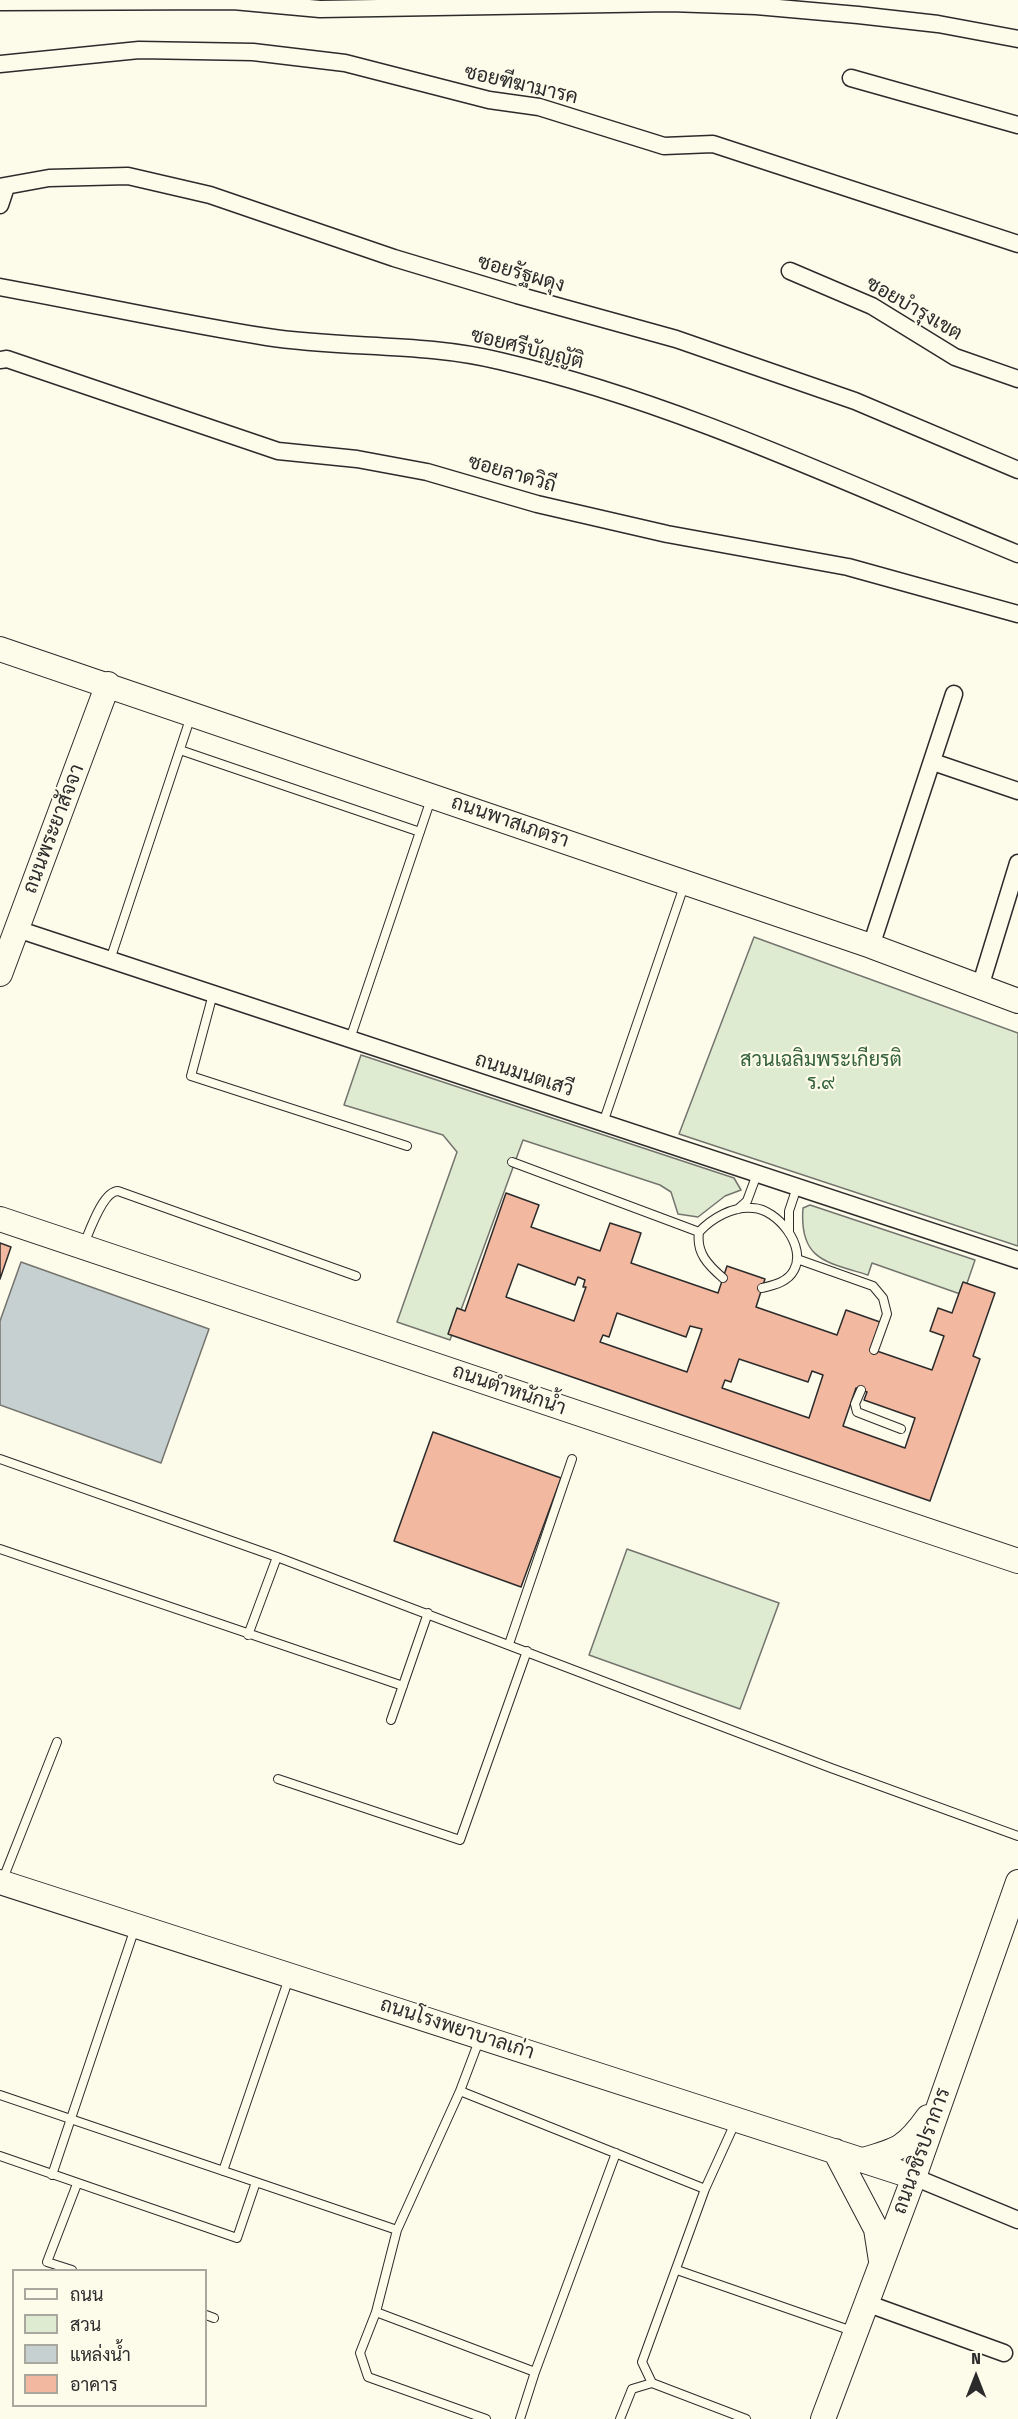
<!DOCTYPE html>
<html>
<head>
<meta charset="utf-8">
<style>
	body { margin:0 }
	#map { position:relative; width:1018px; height:2419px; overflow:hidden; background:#fdfbea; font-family:"Fira Sans Condensed",Sarabun,sans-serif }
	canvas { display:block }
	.legend { position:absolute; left:12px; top:2269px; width:195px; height:138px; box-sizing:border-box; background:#fdfbea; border:2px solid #a9a89e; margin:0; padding:8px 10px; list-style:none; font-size:18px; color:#2b2b2b }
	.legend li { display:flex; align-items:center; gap:12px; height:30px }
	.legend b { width:30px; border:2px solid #a9a89e }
	.north { position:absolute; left:946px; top:2347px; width:60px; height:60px; -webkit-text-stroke:4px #fdfbea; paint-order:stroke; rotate:0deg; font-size:16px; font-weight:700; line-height:24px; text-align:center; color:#2b2b2b }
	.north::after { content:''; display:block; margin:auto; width:21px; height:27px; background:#2b2b2b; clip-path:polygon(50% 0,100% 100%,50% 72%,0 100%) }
</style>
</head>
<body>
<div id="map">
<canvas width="1018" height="2419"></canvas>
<ul class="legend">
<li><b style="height:8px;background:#fdfbea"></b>ถนน</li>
<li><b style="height:16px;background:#deebd1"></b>สวน</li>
<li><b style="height:16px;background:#c7d0d0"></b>แหล่งน้ำ</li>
<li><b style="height:16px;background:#f2b8a0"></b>อาคาร</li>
</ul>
<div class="north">N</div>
</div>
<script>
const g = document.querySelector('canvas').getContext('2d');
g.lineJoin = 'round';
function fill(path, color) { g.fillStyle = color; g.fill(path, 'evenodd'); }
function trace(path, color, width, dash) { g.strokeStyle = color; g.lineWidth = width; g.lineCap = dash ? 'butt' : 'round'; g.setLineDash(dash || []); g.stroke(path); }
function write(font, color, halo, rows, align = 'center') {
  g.font = font + ' "Fira Sans Condensed",Sarabun,sans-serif'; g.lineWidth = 4.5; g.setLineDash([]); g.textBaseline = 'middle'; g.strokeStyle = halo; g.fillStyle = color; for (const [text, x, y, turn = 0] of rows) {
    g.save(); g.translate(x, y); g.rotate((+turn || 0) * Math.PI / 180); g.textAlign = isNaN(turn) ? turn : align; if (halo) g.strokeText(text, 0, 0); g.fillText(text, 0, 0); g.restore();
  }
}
const green = new Path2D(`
	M754 937 1018 1033V1246L679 1134Z
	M361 1055 734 1178 741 1190 725 1196 698 1217 678 1214 671 1192 660 1185 523 1140 450 1340 397 1322 457 1152 443 1135 344 1105Z
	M810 1205 975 1260 963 1295 872 1263 868 1275C826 1262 799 1260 803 1208Z
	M627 1549 779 1603 740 1709 589 1655Z`);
fill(green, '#deebd1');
trace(green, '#74746e', 1.5);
const water = new Path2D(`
	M21 1262 209 1329 161 1463 0 1405V1321Z`);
fill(water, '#c7d0d0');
trace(water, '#74746e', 1.5);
const building = new Path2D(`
	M506 1193 539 1205 531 1227 600 1251 610 1223 641 1233 631 1263 718 1293 727 1266 765 1279 756 1307 837 1335 846 1310 880 1322 871 1349 932 1370 944 1336 930 1331 938 1308 952 1313 963 1282 995 1293 973 1356 980 1359 930 1501 448 1334 457 1308 465 1311ZM518 1264 575 1285 578 1277 585 1280 583 1287H586L574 1321 506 1297ZM617 1313 686 1337 690 1326 702 1329 687 1372 600 1342 603 1335 609 1337ZM739 1359 808 1382 812 1371 823 1375 809 1418 722 1388 725 1380 731 1382ZM856 1388 867 1392 864 1400 915 1418 905 1448 843 1426Z
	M0 1243 11 1247 0 1279Z
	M433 1432 561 1478 521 1587 394 1541Z`);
fill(building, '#f2b8a0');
trace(building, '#2b2b2b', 1.5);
const lane = new Path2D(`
	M180 750 420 832
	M110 960 191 716
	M213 994 191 1076 407 1146
	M350 1039 431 799
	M603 1123 684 886
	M512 1162 699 1232
	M738 1209 747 1201 757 1174
	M789 1233V1211L797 1187
	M84 1244C90 1230 103 1191 118 1191L356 1276
	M797 1259 873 1286 883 1298 887 1314 874 1350
	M723 1278C708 1265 696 1253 699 1232 712 1218 733 1206 753 1208 777 1209 807 1246 794 1270 788 1282 774 1285 762 1288
	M861 1390 855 1404 857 1412 901 1429
	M0 1459 277 1557 831 1768 1018 1836
	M0 1549 403 1686
	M248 1635 277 1557
	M509 1644 572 1459
	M391 1720 428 1613
	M278 1779 460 1840 527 1651
	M3 1879 57 1742
	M460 2091 480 2038
	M0 2095 397 2230
	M0 2156 237 2238 256 2182
	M223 2171 289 1978
	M52 2175 135 1928
	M705 2189 735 2123
	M72 2270 47 2262 77 2184
	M677 2270 855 2332
	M376 2312 535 2372 520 2419
	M206 2315 214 2318
	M535 2372 616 2153
	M486 2419 368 2377 360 2353 376 2312 397 2230 460 2091 705 2189 642 2362 652 2383
	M620 2419 632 2389 652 2383 746 2419`);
const street = new Path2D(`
	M0 2 233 1 320 9 670 3 756 6 858 15 938 24 1018 39
	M0 64 139 50 253 52 345 63 489 100 539 107 664 146 713 144 1018 244
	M851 78 1018 125
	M0 187 49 178 128 176 210 195 394 258 517 295 676 339 855 401 1018 470
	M0 205 6 187
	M790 271 872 306 955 357 1018 379
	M0 287C89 303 178 323 267 337 344 349 423 342 500 361 680 403 847 484 1018 554
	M0 360 7 359 278 451 357 459 427 472 537 504 667 534 848 567 1018 614
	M933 762 1018 791
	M17 929 1018 1260
	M871 946 954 694
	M980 987 1018 863
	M914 2177 1018 2220
	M866 2303 1004 2353`);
const secondary = new Path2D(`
	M0 649 871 946 1018 1001
	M0 974 108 684
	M0 1219 1018 1561
	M0 1882 914 2177
	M835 2151 876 2229 881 2261
	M863 2160C898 2150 906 2148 928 2117
	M823 2419 914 2177 1018 1882`);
trace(lane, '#2b2b2b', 10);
trace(street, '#2b2b2b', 19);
trace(secondary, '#2b2b2b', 26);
trace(lane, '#fdfbea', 8);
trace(street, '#fdfbea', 16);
trace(secondary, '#fdfbea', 24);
write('20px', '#2b2b2b', '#fdfbea', [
	["ซอยฑีฆามารค",521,85,13],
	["ซอยรัฐผดุง",521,274,16],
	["ซอยบำรุงเขต",914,309,30],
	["ซอยศรีบัญญัติ",527,349,14],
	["ซอยลาดวิถี",512,474,16],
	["ถนนพาสเภตรา",510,822,19],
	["ถนนพระยาสัจจา",54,829,-69],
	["ถนนมนตเสวี",524,1075,18],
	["ถนนตำหนักน้ำ",509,1390,19],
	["ถนนโรงพยาบาลเก่า",457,2029,18],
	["ถนนวชิรปราการ",922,2151,-70]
]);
write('20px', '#34623c', '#fdfbea', [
	["สวนเฉลิมพระเกียรติ",821,1060],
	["ร.๙",821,1083]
]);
</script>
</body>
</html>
